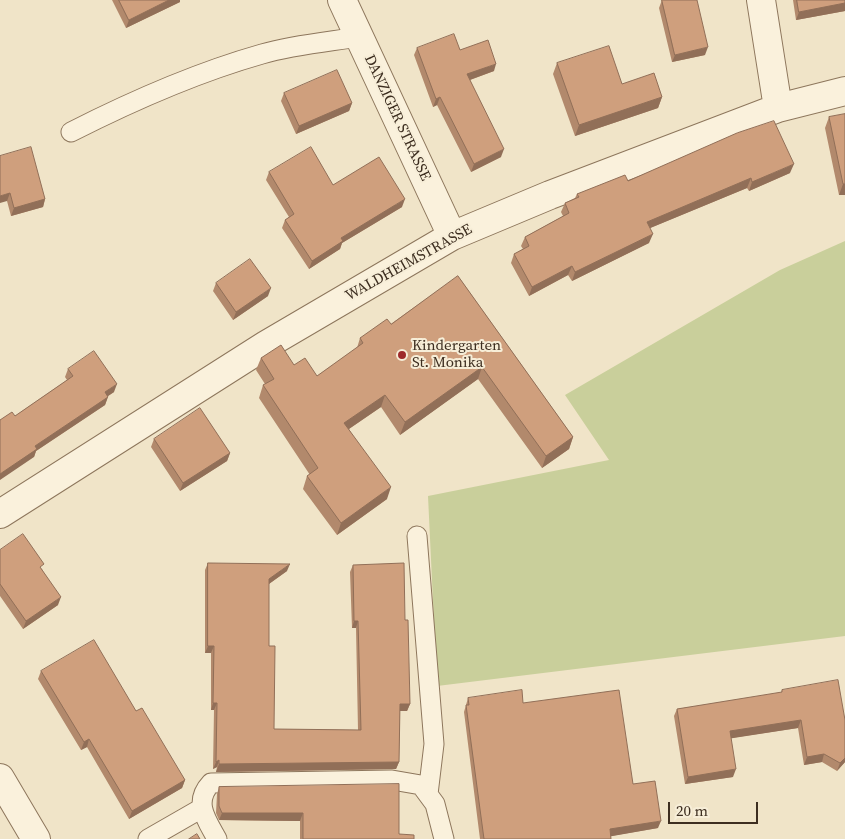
<!DOCTYPE html>
<html>
<head>
<meta charset="utf-8">
<style>
	body { margin:0 }
	#map { position:relative; width:845px; height:839px; overflow:hidden; background:#f0e4c8; font-family:"Source Serif 4",serif }
	canvas { display:block }
	.scale { position:absolute; left:668px; top:802px; width:90px; height:22px; box-sizing:border-box; border:2px solid #3d2e20; border-top:0; padding-left:6px; font-size:15px; line-height:18px; white-space:nowrap; color:#3d2e20; -webkit-text-stroke:4px #f7eed8; paint-order:stroke }
</style>
</head>
<body>
<div id="map">
<canvas width="845" height="839"></canvas>
<div class="scale">20 m</div>
</div>
<script>
const g = document.querySelector('canvas').getContext('2d');
g.lineJoin = 'round';
function fill(path, color) { g.fillStyle = color; g.fill(path, 'evenodd'); }
function trace(path, color, width, dash) { g.strokeStyle = color; g.lineWidth = width; g.lineCap = dash ? 'butt' : 'round'; g.setLineDash(dash || []); g.stroke(path); }
function write(font, color, halo, rows, align = 'center') {
  g.font = font + ' "Source Serif 4",serif'; g.lineWidth = 4; g.setLineDash([]); g.textBaseline = 'middle'; g.strokeStyle = halo; g.fillStyle = color; for (const [text, x, y, turn = 0] of rows) {
    g.save(); g.translate(x, y); g.rotate((+turn || 0) * Math.PI / 180); g.textAlign = isNaN(turn) ? turn : align; if (halo) g.strokeText(text, 0, 0); g.fillText(text, 0, 0); g.restore();
  }
}
fill(new Path2D(`
	M845 241V636L437 686 428 496 609 460 565 395 780 270Z`), '#c9cf9b');
const lane = new Path2D(`
	M71 132C132 101 195 73 262 54 293 45 327 42 359 37
	M417 536 434 744 428 794
	M148 839 202 808
	M217 839C206 819 193 802 211 783L392 780 421 785 435 804 444 839`);
const street = new Path2D(`
	M342 0 452 236
	M778 108 845 91
	M0 514 266 345 452 236 550 195 778 108 761 0
	M0 778 36 839`);
trace(lane, '#8d765c', 21);
trace(street, '#8d765c', 30);
trace(lane, '#faf1dc', 19);
trace(street, '#faf1dc', 28);
fill(new Path2D(`
	M112 0H180V2L126 28Z
	M662 0 705 55 672 62 659 8Z
	M793 0H845V11L796 20Z
	M417 48 460 50 494 71 470 80 501 157 471 172 437 105 433 107 414 55Z
	M557 63 662 97 658 108 575 136 553 74Z
	M284 93 352 103 349 111 296 134 281 101Z
	M845 114V195H839L825 128 829 117Z
	M0 156 45 199 43 207 11 216 7 201Z
	M269 172 333 185 402 207 342 243 340 249 309 269 282 228 285 220 289 217 266 180Z
	M790 173 749 191 747 188 650 228 649 243 572 281 568 275 529 296 511 263 514 254 523 249 521 246 525 237 563 216 561 212 565 203 575 198 577 194 628 181Z
	M458 276 573 437 569 449 542 468 478 379 400 435 381 407 349 429 387 499 337 535 303 489 307 476 310 475 259 398 263 385 265 384 256 370 261 358 294 365 317 376 357 348 360 338 391 324Z
	M216 283 268 296 233 320 213 291Z
	M68 369 114 392 108 396 105 405 36 451 34 457 15 416 67 380 65 377Z
	M154 439 230 453 227 461 180 491 151 447Z
	M0 550 42 569 58 605 23 629 0 596Z
	M208 563 287 571 269 584V646L274 729 358 730 356 628H352L350 572 353 565 405 620 410 704 407 711H400L399 762 396 769 216 772 217 767 213 769 214 710H211V653H205V570Z
	M41 671 136 711 185 780 182 788 129 819 87 747 81 750 38 679Z
	M782 690 845 720V762L837 771 822 762 804 765 798 728 731 738 733 777 685 784 674 716 677 709 781 693Z
	M468 698 523 703 633 784 658 828 611 836V839H480L464 712Z
	M219 787 399 834 414 839H300V821L219 820 216 813 217 794Z`), '#b2896c');
fill(new Path2D(`
	M169 0H180V2L126 28 129 20Z
	M845 3V11L796 20 799 12Z
	M708 47 705 55 672 62 675 55Z
	M496 64 494 71 464 82 467 74Z
	M440 97 437 105 433 107 436 99Z
	M662 97 658 108 575 136 579 125Z
	M352 103 349 111 296 134 299 126Z
	M504 149 501 157 471 172 474 164Z
	M794 164 790 173 749 191 752 182Z
	M751 178 747 188 643 231 647 222Z
	M843 184H845V195H839Z
	M10 193 7 201 0 203V196Z
	M45 199 43 207 11 216 14 208Z
	M405 199 402 207 342 243 340 249 309 269 312 261 341 238Z
	M653 234 649 243 572 281 575 272Z
	M572 266 568 275 529 296 532 287Z
	M271 288 268 296 233 320 236 312Z
	M482 367 478 379 400 435 405 422Z
	M117 384 114 392 102 400 105 392Z
	M385 395 381 407 340 435 344 423Z
	M108 397 105 405 36 451 34 457 0 480V474L35 446Z
	M573 437 569 449 542 468 546 456Z
	M230 453 227 461 180 491 183 483Z
	M391 487 387 499 337 535 341 523Z
	M290 564 287 571 266 586 269 579Z
	M61 597 58 605 23 629 26 621Z
	M354 621H358L356 628H352Z
	M208 646H214L211 653H205Z
	M213 703H217L214 710H211Z
	M400 704H410L407 711H397Z
	M801 720 798 728 727 739 730 731Z
	M89 739 87 747 81 750 84 742Z
	M824 754 822 762 804 765 807 757Z
	M845 758V762L837 771 840 763Z
	M219 760 217 767 213 769 216 762Z
	M399 762 396 769 216 772 219 764Z
	M736 769 733 777 685 784 688 777Z
	M185 780 182 788 129 819 132 811Z
	M222 813H303L300 821 219 820Z
	M661 821 658 828 607 837 610 829Z`), '#916f58');
const building = new Path2D(`
	M119 0H169L129 20Z
	M662 0H697L708 47 675 55Z
	M797 0H845V3L799 12Z
	M454 34 460 50 488 40 496 64 467 74 504 149 474 164 440 97 436 99 417 48Z
	M609 46 622 84 654 73 662 97 579 125 557 63Z
	M337 70 352 103 299 126 284 93Z
	M845 114V184H843L829 117Z
	M774 121 794 164 752 182 751 178 647 222 653 234 575 272 572 266 532 287 514 254 529 246 525 237 569 213 565 203 579 197 577 194 625 175 628 181 737 133Z
	M31 147 45 199 14 208 10 193 0 196V156Z
	M311 147 333 185 379 157 405 199 341 238 343 241 312 261 285 220 294 214 269 172Z
	M250 259 271 288 236 312 216 283Z
	M458 276 573 437 546 456 482 367 405 422 385 395 344 423 391 487 341 523 307 476 318 468 263 385 274 379 261 358 281 345 294 365 305 358 317 376 363 343 360 338 387 319 391 324Z
	M94 351 117 384 105 392 108 397 35 446 37 449 0 474V420L12 412 15 416 73 376 68 369Z
	M200 408 230 453 183 483 154 439Z
	M23 534 44 564 40 567 61 597 26 621 0 584V550Z
	M208 563 290 564 269 579V646H275L274 729 361 730 358 621H354L353 565 404 563 405 620H408L410 704H400L399 762 219 764V760L216 762 217 703H213L214 646H208Z
	M94 640 136 711 142 708 185 780 132 811 89 739 84 742 41 671Z
	M838 680 845 720V758L840 763 824 754 807 757 801 720 730 731 736 769 688 777 677 709 782 692V690Z
	M522 690 523 703 619 690 633 784 655 781 661 821 610 829 611 839H484L466 705H469L468 698Z
	M399 784V834L414 835V839H303V813H222L219 806V787Z
	M197 834 200 839H189Z`);
fill(building, '#cf9f7d');
trace(building, '#916f58', 1);
for (const [x, y, r, color] of [
	[402,355,5,"#9e2a2b"]
]) { const dot = new Path2D(); dot.arc(x, y, r, 0, 2 * Math.PI); g.fillStyle = color; g.fill(dot); trace(dot, '#f7eed8', 2); }
write('15px', '#3d2e20', '#f7eed8', [
	["DANZIGER STRASSE",397,118,65],
	["WALDHEIMSTRASSE",409,263,-29]
]);
write('15px', '#3d2e20', '#f7eed8', [
	["Kindergarten",412,346],
	["St. Monika",412,363]
], 'left');
</script>
</body>
</html>
